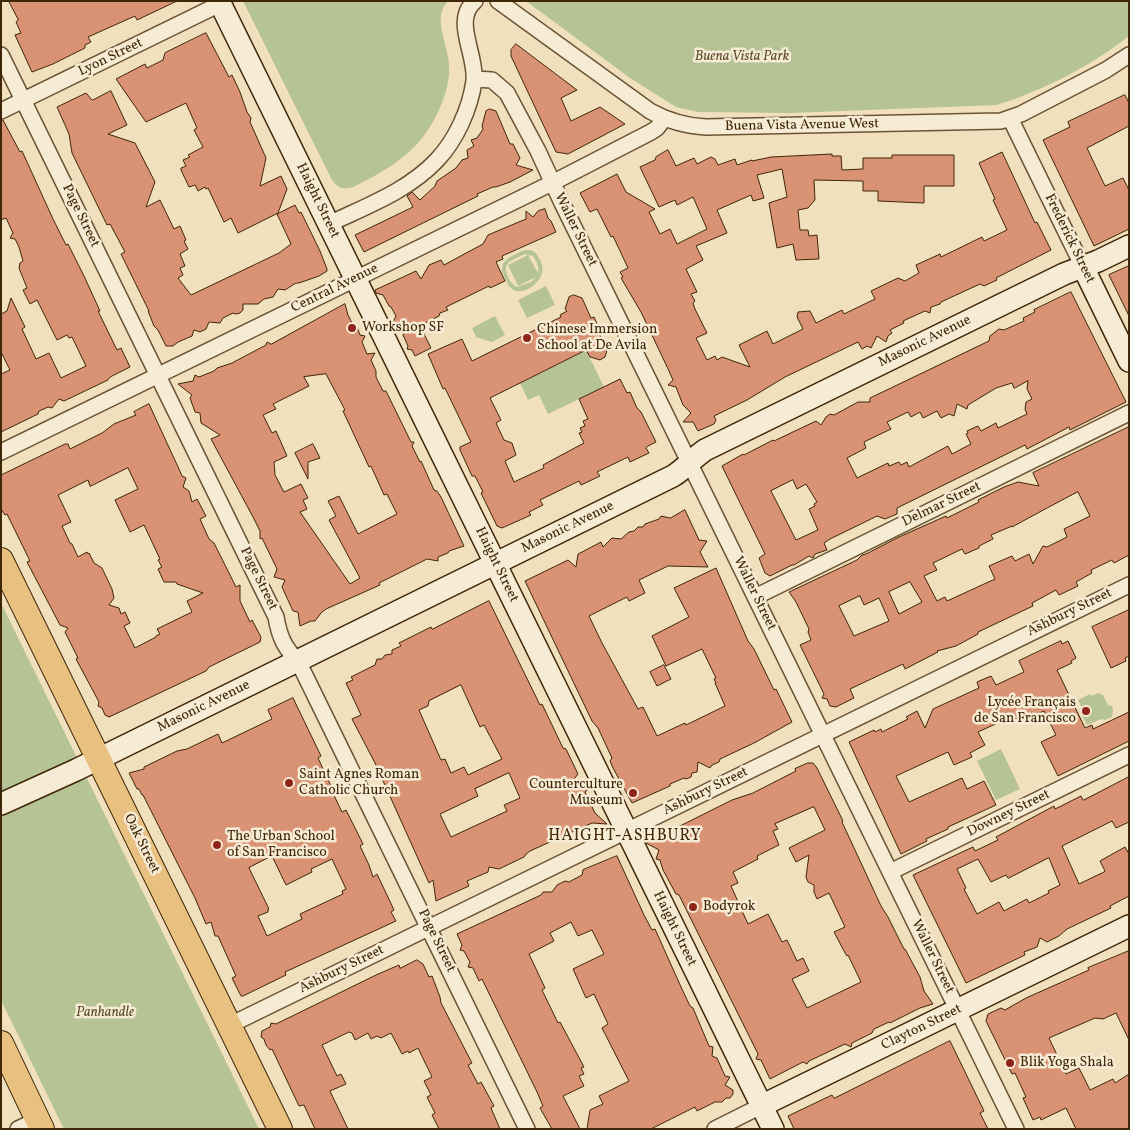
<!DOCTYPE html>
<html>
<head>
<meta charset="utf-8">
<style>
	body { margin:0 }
	#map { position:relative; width:1130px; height:1130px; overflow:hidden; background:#f1e0be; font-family:Vollkorn,serif }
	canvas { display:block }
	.frame { position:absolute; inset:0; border:2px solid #3e2606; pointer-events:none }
</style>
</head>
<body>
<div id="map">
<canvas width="1130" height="1130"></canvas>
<div class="frame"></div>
</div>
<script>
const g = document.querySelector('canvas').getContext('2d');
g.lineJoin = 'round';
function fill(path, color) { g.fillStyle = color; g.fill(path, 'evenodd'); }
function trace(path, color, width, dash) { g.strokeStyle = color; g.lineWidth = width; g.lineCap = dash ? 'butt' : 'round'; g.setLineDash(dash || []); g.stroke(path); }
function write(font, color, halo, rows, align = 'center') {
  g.font = font + ' Vollkorn,serif'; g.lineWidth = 5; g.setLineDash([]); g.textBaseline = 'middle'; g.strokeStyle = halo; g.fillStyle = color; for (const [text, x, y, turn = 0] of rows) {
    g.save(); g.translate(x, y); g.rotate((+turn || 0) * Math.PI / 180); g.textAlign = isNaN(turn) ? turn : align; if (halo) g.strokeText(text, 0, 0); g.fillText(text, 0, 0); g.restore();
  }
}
fill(new Path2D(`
	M243 1H448C434 15 444 36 447 52 449 59 449 68 449 75 448 86 445 95 441 105 426 143 400 163 365 181 352 188 342 194 332 180Z
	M526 1H1129V36C1091 66 1044 90 997 105L791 113 698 112 676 107 654 93 630 78Z
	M529 250C535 251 537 254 540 260 551 279 522 299 511 288 508 286 507 282 505 278 499 266 503 260 514 255 519 252 523 250 529 250ZM524 254 533 256C536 261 540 267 538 273L528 255 508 265 518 286 536 277 531 282 517 287C510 284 505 273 506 266L509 262Z
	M546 286 555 305 527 318 518 300Z
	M495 316 505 335 492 342 476 337 472 328Z
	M586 350 604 387 548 414 539 395 528 400 520 383Z
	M1 603 259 1129H64L1 1000Z
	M1098 693 1103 695 1108 705 1112 706 1113 710 1112 717 1105 720 1101 719 1087 725 1079 710 1082 708 1078 700 1090 694 1091 696Z
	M1001 749 1020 789 996 800 977 761Z`), '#b6c395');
const building = new Path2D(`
	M9 1H177L137 20 135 16 88 37 91 42 85 45V48L53 64 32 72 15 35 21 33 16 22 18 20Z
	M206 33 229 77 232 75 240 92 247 112 251 118 250 122 266 158 260 186 281 176 287 189 278 213 238 233 231 218 224 222 208 188 206 189 205 187 198 191 195 185 189 187 181 170V168L186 166 183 160 190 157 188 155 203 147 194 130 197 128 186 103 146 122 116 79 145 64 147 68 163 60 165 53Z
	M516 44 577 90 561 98 571 121 600 107 625 124 568 154 556 152 511 56V50Z
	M111 91 127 125 108 134 135 143 155 182 146 207 160 200 174 229 180 226 186 240 184 241 188 249 180 254 185 266 180 268 183 275 178 278 191 295 279 253 291 244 277 214 295 205 299 213 301 212 320 251 327 269V271L319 276 299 283H296L285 290 278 289 273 297 264 299 258 304H243V310L240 313 236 314 233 313 223 318 220 323 209 322 206 329 200 332 194 330 192 336 178 342 173 346H166L158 330 154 326 148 311H149L121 254 125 252 110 224 107 225 72 153 69 134 57 107 86 93 92 100Z
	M1125 95 1129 103V126L1087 148 1105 186 1123 178 1129 190V229L1094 246 1043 140 1070 127 1068 122Z
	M490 109 496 111 510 144H513L520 158 516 165 533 170 510 182 496 187H493L477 194 478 196 364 252 355 235 413 207 407 196 412 192 420 200 435 186 437 181 456 168 462 160 468 158 467 150 474 146 471 140 477 138 483 129 482 126 486 111Z
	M1 120H3L20 152 22 151 53 219 66 245 68 244 84 276 100 311H98L117 350 121 348 130 367 112 376 108 379V380L64 401 59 399 52 408 48 407 39 411 38 414 1 432V374L10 370 1 352V314L7 311 11 298 25 327 22 329 36 359 49 353 61 378 86 366 72 337 69 338 67 335 57 340 37 300 30 304 23 290 27 288 19 268 20 263 23 261 19 247 15 239 10 238 13 233 6 218 1 220Z
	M668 150 676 166 694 158 697 164 711 157 715 159 718 165 735 159 737 165 752 160V161L771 157 832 154V156H841L842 170 863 169V158H892V155H954V186H924V203L878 201V191H863V181L814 180 815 200 808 208 798 210 800 230H808L809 236 817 235 819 259 796 260 793 244 777 248 769 203 787 197 782 169 757 175 764 198 753 201 751 195 717 210 727 233 696 246 703 260 686 269 697 292 691 294 695 301 693 303 695 309 707 333 696 338 707 360 715 356 717 360 722 357 750 367 739 345 767 331 773 344 803 329 797 317 798 312 810 311 816 323 842 310 844 314 875 299 871 291 898 278 905 281 919 273 916 265 940 254 941 257 982 237 984 241 1007 230 993 200 995 199 979 163 1002 152 1035 223 1037 222 1051 250 996 278 997 280 984 286 980 284 941 302 940 304 931 307 930 313 925 311 903 321 904 323 890 330 892 333 888 336 886 342 877 336 871 348 867 346 862 349 858 342 785 377 747 400 714 416 716 420 714 424 698 431 693 422H683L691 413 683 405 676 387 668 385 673 380 669 371 641 312 621 278 623 277 620 272 628 268 613 236 611 237 597 209 590 212 580 193 617 174 626 192 655 209 649 212 660 234 670 229 677 244 707 229 693 197 677 205 675 200 659 207 640 167 655 160 656 157Z
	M545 209 548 218 551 221 556 232 502 256 503 259 496 262 505 281 490 288 489 286 446 307 448 310 440 313 439 316 420 326 431 348 415 356 412 350 407 349 408 346 403 335 404 333 399 323 393 322 396 316 391 307 389 306 383 295 376 293 375 290 416 271 421 279 429 265 441 260 444 265 483 244 488 235 526 219V211L533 217 538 211Z
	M1129 266V316L1109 275Z
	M1071 292 1126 402 1070 430 1069 427 1027 449 1025 445 897 508V514L885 519 877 516 869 520 830 539 824 543 827 550 815 554 813 558 809 556 794 565H792L770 576 765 573 759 558 765 554 722 466 743 454 744 455 773 440 774 441 816 421 821 425 826 417 830 414 834 415 858 402H870V398L989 341 990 336 999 329 1004 330 1024 321 1023 318 1035 312 1034 310ZM1028 381 1027 389 1032 399 1026 402 1025 409 1027 414 998 428 996 423 981 431 978 426 967 431 968 433 966 434 971 444 952 454 948 446 909 467 907 462 901 465 899 462 889 466 888 463 857 478 847 458 866 448 864 442 891 429 887 422 908 412 911 417 920 412 923 418 937 411 941 418 949 414 954 416 957 404 967 409 968 405 996 388 1012 383 1014 388ZM793 480 797 489 806 484 817 502 814 504 815 506 809 509 818 530 796 540 771 491Z
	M574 295 582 298 591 318 594 317 599 328 597 329 607 350 605 357 600 360 590 357 586 350 490 398 501 420 496 423 504 440 512 443 516 455 505 461 514 482 544 468 543 465 584 443 579 433 582 432 580 428 585 426 583 421 588 419 579 399 620 379 627 393 630 392 637 408 641 412 656 442 648 446 646 448 649 453 630 462 628 457 597 472 600 476 581 485 579 481 540 500 543 505 529 512 531 515 502 528 497 526 481 493 483 492 475 476H472L460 450V447L471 442 445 388 443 389 428 354 462 339 472 361 561 317 560 315 567 311 565 309 569 297Z
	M345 304 348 315 354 327H357L360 335 365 336 362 342 367 354 375 353 371 360 376 371V377L383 391H386L411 442H414L412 446 420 462 421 461 434 490 437 491 441 497 464 546 449 551 448 553 438 557V561L427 559 379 583 380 585 326 609 321 613 315 621H311L300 626 298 612 293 611 282 587 285 580 274 577 277 569 262 538 260 539V531L253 517 211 439 220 435 201 423 200 413 195 412 190 398 192 395 178 384 193 381 195 375 199 377 214 371 217 368 232 363 266 345 267 342 271 344ZM326 374 345 410 343 411 369 467 371 466 384 495 387 494 397 514 358 534 339 496 328 501 336 516 329 520 360 578 350 584 300 512 307 509 303 500 308 498 301 484 284 492 275 475 274 462 287 456 276 431 272 433 263 415 276 409 273 404 309 386 304 377Z
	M149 404 179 469 182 476 186 478 183 487 189 491 192 502 197 499 206 516 200 519 209 539 214 543 236 587 240 585V601L250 622 252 620 261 637 260 642 209 667 206 671 109 717 105 715 102 708 98 706 99 702 76 659 78 658 65 632 68 628 60 625 27 562 30 561 7 514 5 515 1 509V475L65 444H68L70 449 102 433 114 424 136 415 134 412ZM128 468 138 489 115 500 130 532 144 525 160 559 158 560 162 567 158 569 164 582H176L177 584 203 593 187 601 192 612 157 629 160 634 156 636V637L135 648 124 626 130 623 125 612 121 614 119 608 109 605 114 598 112 589 102 568 94 563 89 553 88 554 87 552 78 557 72 544 70 543 62 526 71 522 58 495 88 480 90 486Z
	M1129 427V555L1114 563 1112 560 1091 570 1092 573 1076 582 1078 586 1059 595 1056 590 1032 603 1033 606 978 632V634L956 646 937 651 938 652 905 669 903 664 850 689 854 698 836 707 830 706 827 699 822 698 824 694 800 645 811 640 808 632 809 629 796 602 789 592 857 560 862 555 866 554 899 537 946 516 947 518 979 502 978 500 1004 487 1018 482 1039 486 1033 473ZM1078 492 1090 516 1064 529 1067 537 1047 547 1043 546 1033 564 1029 554 1015 561 1012 556 989 566 995 579 947 601 945 597 937 601 924 576 937 570 933 563 962 549 965 554 979 548V546L993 539 991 535 1012 526V527L1047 508ZM910 582 922 602 899 614 889 592ZM860 596 864 605 879 598 889 621 854 636 839 606Z
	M313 444 320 458 308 462V479L295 453Z
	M685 510 699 540 707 541 700 552 708 567 668 566 639 580 645 593 629 601 627 597 589 616 602 643 638 709 643 707 657 736 685 723 686 725 725 706 715 683H716L714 679 716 678 702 649 666 666 652 636 689 617 674 588 716 568 748 641 754 649 774 690 776 689 792 722 754 743 720 759 719 762 712 765 710 768 698 762 697 772 692 773 691 777 686 779 684 778 670 784V786L632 803 613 768 610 761 612 758 598 728 592 721 525 581 568 560 576 567 578 554 584 551 601 542 603 547 612 538 621 539 629 532 634 531 638 527H643L645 524 659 519 661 516 670 518Z
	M489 601 540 705 542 704 563 748 566 749 578 774 571 783 591 787 585 792 595 813 607 824 592 823 530 851 526 854 524 857 499 869 489 867 488 872 467 881 469 886 436 901 433 880 429 883 375 763 352 719 361 715 346 683 353 680 351 677 375 665 377 659H382L385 655 392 654V650L401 646 399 643 431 627 432 629ZM461 685 480 727 484 725 502 759 468 775 464 767 451 773 445 759 441 760 419 710 428 706 429 701ZM509 773 520 798 504 805 507 811 451 837 440 814 478 796 475 789Z
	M1129 610V656L1125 658 1126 661 1111 668 1092 627Z
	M1061 641 1062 644 1068 641 1076 658 1071 661 1072 663 1057 670 1085 728 1092 725 1093 729 1129 712V741L1058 776 1041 742 1056 735 1044 711 1033 716 1032 713 1018 720 1017 718 1013 720 1011 717 978 732 985 745 970 753 972 757 954 765 948 752 896 776 909 802 962 778 967 789 984 781 996 805 948 827V829L926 839 927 841 901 854 849 742 874 730 875 732 881 729 882 732 908 719 906 717 917 711 925 728 933 709 979 688 977 682 991 676 996 685 1024 672 1019 661Z
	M664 665 671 679 657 686 650 672Z
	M293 698 321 756 318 758 331 786 330 787 342 812 346 810 363 844 360 846 369 865 373 877 377 874 394 910 391 912 396 921 285 972 286 975 243 996H241L232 978 236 976 218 936H215L211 922 206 924 195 898 143 795H142L139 789H137L129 773 144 769V767L177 751 187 749 218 734 222 743 272 719 268 710ZM272 856 286 885 312 872 311 869 332 859 346 889 342 891 343 894 300 914 302 919 267 936 258 916 268 912V909H269L249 868Z
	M808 763H813L817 768 843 821 842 822 881 906 888 917 904 949H905L920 977 924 991 933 1004 920 1008 890 1023 889 1022 874 1029 872 1033 852 1043 851 1047 845 1044 809 1061 807 1064 803 1062 770 1079 761 1060 756 1059 758 1054 679 895 676 894 663 870 660 860 656 859 659 850 646 843 732 800 753 793 796 771 795 769ZM814 807 825 830 789 848 796 862 809 855 806 877 808 882 814 885V892L817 899 829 893 845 927 834 932 844 951 847 956 848 955 861 982 807 1008 792 979 809 971 803 958 797 961 787 940 782 942 768 914 748 924 731 886 738 883 733 872 758 859 757 856 779 845 773 831 778 829 775 824Z
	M1129 777V822L1116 828 1112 821 1062 846 1079 884 1104 872 1105 871 1100 861 1125 847 1129 854V896L1110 906 1111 908 1067 929 1059 936 1047 942 1040 938 1037 947 1024 952 1025 955 966 983 913 875 973 847 975 851 998 840 996 837 1054 806 1055 809 1081 796 1083 800ZM1049 858 1060 885 1048 891 1049 893 1029 903 1027 899 1004 911 999 902 977 914 964 889 966 888 957 869 978 859 991 882 1006 875 1008 878Z
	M617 856 644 915 652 930 655 929 681 987 690 1006 693 1008 709 1046 713 1047 712 1056 717 1058 725 1076 730 1077 725 1085 733 1090V1094L730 1098H726L722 1102H715L697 1111 695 1107 651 1129H587L590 1110 603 1104 599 1096 629 1081 602 1028 608 1024 594 994 586 998 573 969 604 954 592 930 578 936 571 922 550 933 554 941 529 954 545 988 542 990 558 1023 560 1022 584 1067 581 1068 584 1074 579 1076 584 1086 563 1096 580 1129H552L540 1108 543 1106 537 1092 482 979 479 981 473 968 468 967 470 962 464 951 460 950 462 945 457 934 541 895 543 892H552L557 885 565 881 569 882 582 875 583 870Z
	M1129 951V1040L1116 1013 1103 1019 1095 1018 1049 1038 1066 1074 1079 1068 1090 1090 1113 1079 1115 1083 1129 1074V1129H1076L1066 1108 1041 1120 1040 1117 1033 1120 1023 1098 1026 1097 1015 1073 1012 1074 986 1021 988 1014 1001 1008 1005 1010 1026 998 1089 970 1088 968Z
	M417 960 423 964 429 977 432 976 440 997 441 1003 472 1063 468 1065 478 1084 481 1082 494 1106 491 1108 500 1129H439L432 1115 435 1113 427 1097 431 1095 424 1081 432 1077 418 1048 409 1053 408 1051 402 1054 391 1033 381 1038 377 1036 371 1039 368 1033 355 1040 352 1033 349 1032 322 1045 337 1076 341 1074 346 1084 330 1091 348 1129H315L304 1105 299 1106 272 1049 270 1050 266 1045 264 1039 261 1037 262 1031 270 1027 271 1023 276 1024 376 975 399 965 400 968Z
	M950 1041 984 1111 980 1113 988 1129H794L788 1116 832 1095 834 1098Z`);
fill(building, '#da9274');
trace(building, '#3e2606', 1);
const street = new Path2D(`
	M498 1 650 111C668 121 685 126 706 127L1001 121 1021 114 1106 70 1129 55
	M1 55 276 617C279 635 284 648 298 661L527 1129
	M474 79 492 80 507 93 538 151 562 203 1016 1129
	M1 111 220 4
	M1010 118 1083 267
	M329 224C366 206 408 191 437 160 456 140 470 109 474 81 477 55 452 20 475 1
	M1 452 552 183 651 132 657 128 664 119
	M755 597 1129 413
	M890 872 1129 755
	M230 1025 1129 585
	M18 1129 37 1120
	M715 1129 761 1106`);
const secondary = new Path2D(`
	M219 1 773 1129
	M1083 267 1129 361
	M1 804 76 770 673 476C685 469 693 458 705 450L1064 274 1098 261 1129 246
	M761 1106 1129 926`);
const primary = new Path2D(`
	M1 560 280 1129
	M1 1043 42 1129`);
trace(street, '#6b5434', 18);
trace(secondary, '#3e2606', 24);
trace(primary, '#3e2606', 26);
trace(street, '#f6ebd5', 15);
trace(secondary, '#f6ebd5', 21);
trace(primary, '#e8c07f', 24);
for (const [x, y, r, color] of [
	[352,328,5,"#8f2418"],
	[527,338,5,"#8f2418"],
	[1086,711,5,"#8f2418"],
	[289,783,5,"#8f2418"],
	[633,793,5,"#8f2418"],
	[217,845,5,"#8f2418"],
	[693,907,5,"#8f2418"],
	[1010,1063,5,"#8f2418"]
]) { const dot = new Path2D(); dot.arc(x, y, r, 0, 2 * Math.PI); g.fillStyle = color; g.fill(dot); trace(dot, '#f6ebd5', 2); }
write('italic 14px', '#5c4d2a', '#f6ebd5', [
	["Buena Vista Park",742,57],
	["Panhandle",105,1013]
]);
write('14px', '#3e2606', '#f6ebd5', [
	["Lyon Street",111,58,-26],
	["Buena Vista Avenue West",802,126,-1],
	["Haight Street",317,201,64],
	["Page Street",80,216,64],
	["Waller Street",575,230,64],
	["Frederick Street",1069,239,64],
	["Central Avenue",335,289,-26],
	["Masonic Avenue",925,342,-26],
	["Delmar Street",942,505,-26],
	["Masonic Avenue",568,528,-26],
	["Haight Street",496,565,64],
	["Page Street",258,579,64],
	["Waller Street",754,594,64],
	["Ashbury Street",1070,613,-26],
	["Masonic Avenue",204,707,-26],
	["Ashbury Street",706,792,-26],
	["Downey Street",1009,814,-26],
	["Oak Street",141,844,64],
	["Haight Street",674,929,64],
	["Page Street",436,941,64],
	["Waller Street",932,957,64],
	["Ashbury Street",342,970,-26],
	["Clayton Street",922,1028,-26]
]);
write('14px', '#3e2606', '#f6ebd5', [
	["Workshop SF",362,328],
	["Chinese Immersion",537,330],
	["School at De Avila",537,346],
	["Lycée Français",1076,703,"right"],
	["de San Francisco",1076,719,"right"],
	["Saint Agnes Roman",299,775],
	["Catholic Church",299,791],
	["Counterculture",623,785,"right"],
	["Museum",623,801,"right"],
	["The Urban School",227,837],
	["of San Francisco",227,853],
	["Bodyrok",703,907],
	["Blik Yoga Shala",1020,1063]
], 'left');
g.letterSpacing = '1px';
write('16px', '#3e2606', '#f6ebd5', [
	["HAIGHT-ASHBURY",625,837]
]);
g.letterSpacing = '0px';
</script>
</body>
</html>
